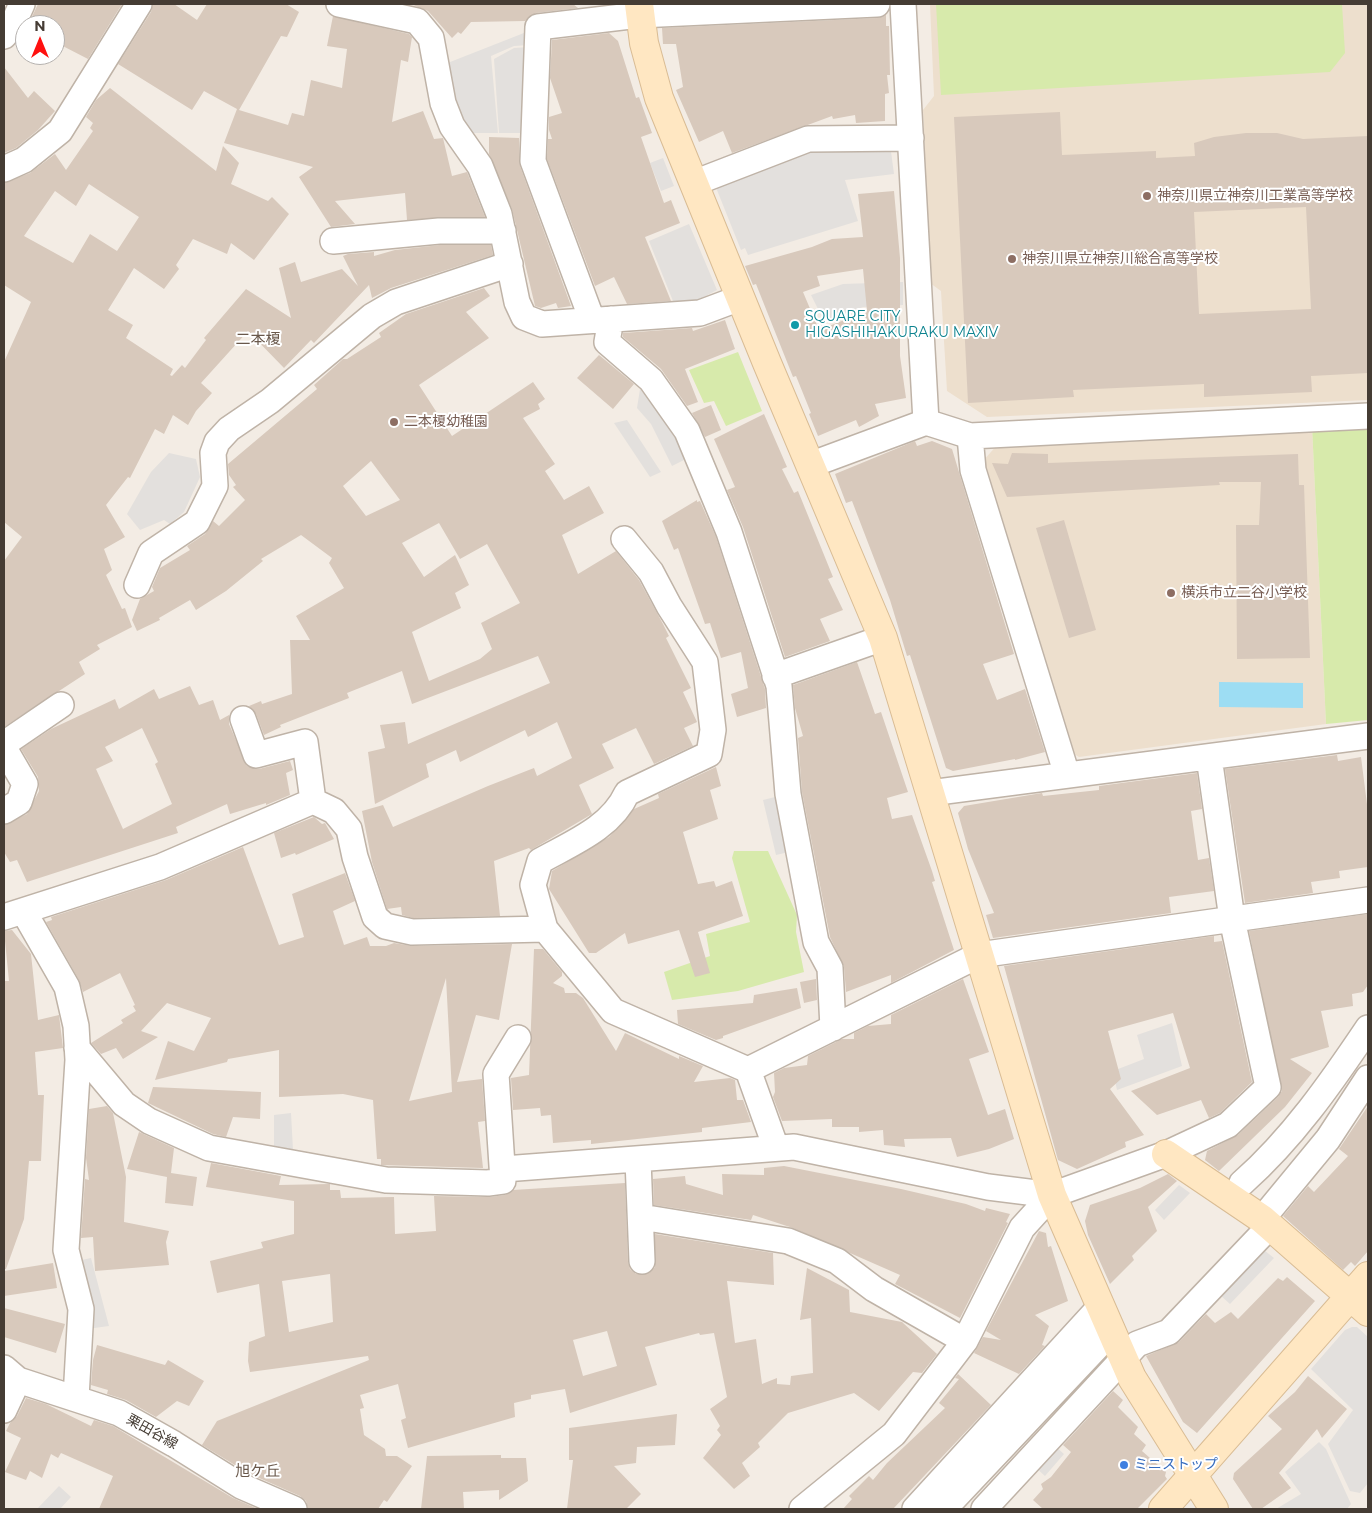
<!DOCTYPE html>
<html>
<head>
<meta charset="utf-8">
<style>
	body { margin:0 }
	#map { position:relative; width:1372px; height:1513px; overflow:hidden; background:#f3ece4; font-family:Montserrat,sans-serif }
	canvas { display:block }
	.frame { position:absolute; inset:0; border:5px solid #453c34; pointer-events:none }
	.north { position:absolute; left:15px; top:15px; width:50px; height:50px; box-sizing:border-box; background:#fff; border:1px solid #b5b1ae; border-radius:50%; rotate:0deg; font-size:14px; font-weight:700; line-height:20px; text-align:center; color:#453c34 }
	.north::after { content:''; display:block; margin:auto; width:18px; height:22px; background:#ff100f; clip-path:polygon(50% 0,100% 100%,50% 72%,0 100%) }
</style>
</head>
<body>
<div id="map">
<canvas width="1372" height="1513"></canvas>
<div class="frame"></div>
<div class="north">N</div>
</div>
<script>
const g = document.querySelector('canvas').getContext('2d');
g.lineJoin = 'round';
function fill(path, color) { g.fillStyle = color; g.fill(path, 'evenodd'); }
function trace(path, color, width, dash) { g.strokeStyle = color; g.lineWidth = width; g.lineCap = dash ? 'butt' : 'round'; g.setLineDash(dash || []); g.stroke(path); }
function write(font, color, halo, rows, align = 'center') {
  g.font = font + ' Montserrat,"Noto Sans JP",sans-serif'; g.lineWidth = 4; g.setLineDash([]); g.textBaseline = 'middle'; g.strokeStyle = halo; g.fillStyle = color; for (const [text, x, y, turn = 0] of rows) {
    g.save(); g.translate(x, y); g.rotate((+turn || 0) * Math.PI / 180); g.textAlign = isNaN(turn) ? turn : align; if (halo) g.strokeText(text, 0, 0); g.fillText(text, 0, 0); g.restore();
  }
}
fill(new Path2D(`
	M930 4H1368V400L987 417 947 391 941 291 930 283 923 110 934 96Z
	M1312 426 1326 724 1079 757 1071 752 982 462 999 443Z`), '#eddfcd');
fill(new Path2D(`
	M936 4H1342L1345 53 1330 72 941 95Z
	M738 352 762 411 726 426 714 401 704 403 689 370Z
	M1312 426H1368V720L1326 724Z
	M734 851H768L797 915 796 932 804 972 738 991 672 1000 664 972 710 956 706 934 750 922 732 858Z`), '#d7eaab');
fill(new Path2D(`
	M529 31V45L514 46 491 56 498 133H468L453 102 445 64Z
	M529 47V133H499L494 59 514 48Z
	M890 144 894 174 845 180 858 221 748 255 745 248 741 250 715 185 809 147Z
	M663 158 674 186 661 191 650 163Z
	M689 224 717 290 696 301H673L649 241Z
	M903 282V305L863 307 824 321 811 295 843 284Z
	M640 389 666 414 688 458 672 466 651 424 637 408Z
	M627 420 661 472 650 477 614 423Z
	M169 453 196 459 200 477 184 512 170 524 164 520 140 530 127 514 151 472Z
	M779 796 789 852 776 855 763 800Z
	M1172 1023 1182 1066 1117 1090 1113 1071 1144 1059 1137 1035Z
	M291 1113 293 1150H274V1115Z
	M1179 1185 1190 1193 1164 1220 1155 1210Z
	M1260 1247 1274 1258 1230 1304 1220 1295Z
	M91 1258 109 1326 87 1329 77 1261Z
	M1352 1327H1357L1368 1337V1483L1360 1493 1350 1491 1328 1444 1353 1410 1311 1369 1345 1330Z
	M1319 1442 1326 1449 1351 1504 1347 1509H1276L1301 1494 1285 1472Z
	M1054 1445 1064 1454 1045 1476 1035 1467Z
	M59 1486 71 1497 60 1509H37Z`), '#e3e0dd');
fill(new Path2D(`
	M1219 682 1303 683V708L1219 707Z`), '#9dddf3');
fill(new Path2D(`
	M38 4H122L88 59 55 42V25H28Z
	M153 4H174L197 20 207 4H286L299 12 287 37 281 36 239 110 288 125 292 113 304 116 311 80 342 88 347 49 327 46 333 16 409 34 412 37 408 62 401 60 392 122 423 111 434 139 443 138 452 176 467 172 485 217 407 220 405 193 335 201 355 224 331 227 299 177 313 167 224 143 237 109 204 91 192 110 118 64 151 12Z
	M411 4H573L578 8 536 13 525 21 471 22 461 34 458 32 452 38 428 11Z
	M886 15V26H889L890 75H887L889 93 885 94V121L856 123 855 115 833 119 832 116 732 153 723 131 699 142 676 90 683 87 676 44H663L662 28 878 18Z
	M609 33 618 41 636 98 639 97 652 133 641 137 664 203 671 200 680 223 645 237 671 301 627 304 614 277 595 286 547 159 548 139H552L549 130V117L562 113 550 78 552 40Z
	M4 67 28 98 34 91 55 111 38 130 16 148 4 153Z
	M110 88 216 171 223 146 239 163 231 184 268 201 272 197 289 214 254 260 231 243 227 254 193 239 176 265 179 269 164 289 134 268 108 310 133 325 126 338 173 369 170 375 172 376 182 365 185 368 206 340 204 338 246 289 291 318 279 268 295 262 301 282 342 269 358 286 343 256 348 254 374 252V256L395 250 440 245H491L493 255 391 288 372 298 369 285 314 343 311 340 284 368 248 331 201 383 212 393 196 411 188 425 173 415 164 434 155 429 130 478 128 477 106 505 125 537 104 549 112 570 106 575 122 609 125 608 132 627 97 645 100 649 79 662 85 674 4 727V561L22 537 4 522V362L31 302 4 285V183L30 173 55 154 66 170 93 131 90 128 93 123 86 117 96 100ZM89 184 139 217 117 251 90 234 73 263 24 236 55 191 76 206Z
	M1060 112 1062 155 1156 151V158L1195 156 1194 143 1214 137 1246 133H1277L1303 139 1368 136V373L1311 376 1312 392 1204 397V384L1073 390 1074 397 968 403 954 117ZM1306 207 1311 309 1199 314 1194 212Z
	M489 137 519 138 520 166 571 306 558 308 556 303 541 308 535 306 512 209 489 154Z
	M894 191 900 258V356L906 398 875 404 879 416 859 427 856 420 818 436 809 414 811 413 796 376 793 377 756 284 753 285 745 266 812 247 832 239 863 237 858 194ZM863 269 867 311 819 330 803 292 820 286 817 276Z
	M484 288 490 296 466 312 489 338 419 385 452 436 533 382 545 399 538 404 540 409 523 418 555 464 545 471 564 500 589 486 604 513 562 535 578 574 616 551 639 580 663 624 669 636 666 638 691 688 683 692 697 722 684 728 693 746 654 764 636 728 602 744 614 768 579 785 592 814 531 850 529 848 494 861 500 916 413 918 402 915 401 907 387 909 372 862 362 811 383 805 393 827 488 786 534 768 537 776 572 758 557 722 528 737 525 730 460 762 456 750 426 764 429 777 375 804 368 752 385 748 380 725 405 722 408 744 550 683 538 656 412 704 402 671 347 693 349 698 280 725 281 727 264 735 256 714 249 706 261 701 262 704 292 694 290 640H310L296 616 344 588 329 563 332 558 301 535 261 559 263 561 226 591 196 610 190 600 159 618 160 620 137 631 132 620 140 599 154 591 152 587 160 568 190 550 187 546 205 534 213 521 219 526 245 500 233 487 236 485 229 475 228 464 317 389 314 385 343 359H347L381 337 379 333 406 314ZM371 461 400 500 366 516 343 486ZM439 523 460 559 487 544 520 603 481 623 492 649 480 659 429 681 412 632 461 608 455 593 469 585 455 555 424 577 402 543Z
	M725 320 735 349 685 369 698 402 687 406 661 369 623 337V333L692 328 693 331Z
	M599 355 634 384 613 409 577 378Z
	M711 405 721 430 705 437 692 413Z
	M764 414 787 467 782 469 794 493 798 491 833 577 828 579 843 610 820 619 830 641 785 657 743 527 727 490 735 487 714 439Z
	M915 441 917 446 932 441 952 449 1014 654 983 664 997 700 1025 689 1045 752 1015 760V759L953 771 946 768 910 655 907 656 890 600 852 501 846 503 835 474Z
	M1012 453 1048 454V463L1298 454 1299 485H1304L1310 658 1237 659 1236 525H1259L1261 482H1219L1220 485 1007 497 992 463 1008 464Z
	M697 500V502L700 501 716 537 765 689 766 708 737 717 731 694 748 688 741 652 721 658 710 623 705 624 678 548 674 550 662 521Z
	M1064 520 1096 630 1069 638 1036 528Z
	M857 662 875 714 881 712 908 792 887 798 892 819 912 815 932 871 935 881 932 882 954 950 891 983V975L846 992 844 967 830 937 802 792 798 738 803 736 795 708 793 685Z
	M190 686 199 705 213 700 220 720 229 715V724L247 766 259 769 290 761 293 770 286 773 290 795 266 805V803L230 814 227 804 176 827 178 833 27 882 17 860 10 862 4 852V825L27 814 39 791 38 777 21 749 51 729 115 699 119 709 154 689 159 699ZM142 728 158 762 155 764 172 804 123 829 96 769 113 761 105 747Z
	M1337 755 1338 761 1361 757 1368 812V867L1339 871 1340 878 1311 882 1313 893 1245 903 1225 769Z
	M716 767 721 786 710 790 718 819 683 832 698 884 714 881 716 887 732 881 743 916 698 932 710 973 695 977 679 930 628 944 625 933 596 953H589L549 889 552 871 609 837 634 809 659 798 658 794Z
	M1197 773 1202 809 1191 811 1198 860 1209 858 1214 891 1169 897 1171 913 993 938 986 915 994 913 968 849 958 813 964 806 1042 793 1043 796 1099 790V786Z
	M314 817 322 824 325 823 334 839 296 855 295 853 281 858 274 833Z
	M243 847 279 945 304 937 292 894 345 873 355 901 333 911 344 945 367 937 370 946H386L394 943 412 946 512 944 499 1020 476 1015 457 1082 482 1079 485 1121 478 1122 483 1168 381 1165V1159H377L373 1100 343 1094 279 1097V1050L228 1059 227 1062 155 1080 168 1041 194 1051 211 1018 167 1003 141 1031 158 1037 123 1059 116 1048 101 1054 91 1043 123 1023 121 1020 136 1011 133 1006 135 1005 120 973 83 992 79 980 46 922 52 920 51 917 166 880ZM446 978 452 1092 409 1101Z
	M1368 914V985L1363 992 1352 994 1353 1006 1321 1011 1329 1047 1290 1059 1312 1073 1285 1107 1219 1171 1205 1160 1207 1151 1238 1135 1278 1097 1282 1091 1249 931Z
	M12 930 31 954 38 1020 59 1015 63 1048 35 1052 38 1095H44L41 1161H29L24 1219 6 1269H4V981H9L4 931Z
	M1214 936V942L1222 941 1252 1082 1220 1113 1209 1118 1201 1100 1157 1115 1131 1091 1190 1068 1173 1013 1108 1031 1121 1079 1110 1089 1144 1135 1125 1142 1126 1147 1077 1169 1058 1160 1004 966Z
	M534 949H543L562 972V976L553 983 564 988 565 993H576L583 998 616 1051 625 1033 679 1059V1056L703 1066 694 1082 730 1078 735 1080 737 1100H743L751 1122 702 1128V1132L591 1144V1140L553 1143 551 1115 541 1116 540 1108 513 1110 511 1078 529 1075Z
	M816 979 817 1000 804 1003 800 982Z
	M963 979 989 1052 969 1059 988 1115 1005 1109 1014 1139 989 1149 957 1157 951 1138 904 1139 905 1147 884 1145 883 1130 859 1132V1127H832V1119L782 1121 773 1097 775 1092 774 1073 784 1068 807 1065 808 1056 842 1039H854V1033L868 1026 891 1024V1015Z
	M797 988 801 1008 723 1036V1038L716 1040 678 1024 677 1010 753 1003 754 995Z
	M153 1087 261 1092 260 1119 233 1117 226 1137 213 1134 148 1103Z
	M107 1106 113 1113 126 1177 124 1222 169 1231 166 1242 169 1265 95 1271 93 1237 81 1238 85 1179 89 1180 86 1158 89 1109Z
	M1368 1106V1251L1355 1266 1351 1262 1343 1270 1283 1216 1308 1186 1314 1192 1348 1156 1339 1149Z
	M139 1132 174 1148 171 1173 197 1177 193 1206 165 1203 167 1177 127 1169Z
	M211 1163 281 1176 279 1185 330 1184V1190H340L341 1198 394 1197 395 1234 436 1231 434 1196 490 1197 505 1195 513 1190 625 1183 628 1262 630 1269 636 1274 649 1273 655 1267V1234L773 1253 774 1285 727 1281 735 1343 756 1339 762 1384 777 1378V1384L790 1385 791 1376 813 1373 811 1318 800 1320 807 1268 849 1290 850 1312 902 1322 937 1354 922 1373 913 1372 879 1411 854 1393 788 1413 758 1443 760 1447 742 1463 750 1476 734 1489 703 1458 721 1435 717 1430 720 1426 710 1409 727 1397 714 1333 700 1335 699 1333 645 1347 657 1385 570 1413 565 1389 531 1395V1399L514 1403 515 1417 408 1448 401 1420 406 1418 398 1384 360 1395 364 1408 360 1409 364 1435 385 1449 386 1456H397L412 1466 387 1502 384 1500 378 1509H308L306 1501 300 1496 248 1473 202 1445 217 1421 369 1360 368 1356 250 1372 248 1361 249 1342 265 1336 259 1284 217 1293 210 1261 263 1248 261 1242 294 1234V1201L206 1187ZM330 1274 333 1322 289 1332 282 1281ZM607 1331 617 1366 583 1376 573 1340Z
	M784 1166 901 1189 966 1204 985 1211 986 1208 1010 1214 1006 1222 1008 1223 960 1318 895 1284 900 1275 793 1228 753 1215 751 1220 654 1205 653 1179 685 1176 686 1184 723 1195 722 1174 764 1175V1168Z
	M1168 1174 1177 1181 1148 1207 1157 1231 1132 1256 1134 1260 1110 1284 1088 1235 1085 1221 1090 1205 1140 1188Z
	M1039 1231 1046 1233 1048 1247 1051 1246 1068 1301 1035 1315 1049 1326 1042 1345 1045 1346 1019 1374 974 1353 983 1337 1001 1340 986 1331Z
	M53 1263 57 1288 4 1296V1271Z
	M1287 1277 1315 1301 1197 1433 1183 1422 1146 1356 1179 1342 1206 1314 1215 1323 1231 1312 1238 1319 1278 1278 1283 1281Z
	M4 1308 65 1324 56 1353 4 1337Z
	M97 1345 165 1365 168 1360 204 1381 189 1406 177 1401 156 1417 126 1400 107 1394 108 1390 91 1385 93 1360Z
	M958 1374 991 1405 893 1509H843L852 1499 849 1496 869 1476 873 1480 887 1463 945 1408 939 1403 959 1379 955 1378Z
	M1308 1376 1347 1409 1322 1438 1317 1429 1279 1473 1291 1488 1261 1509H1253L1233 1479 1234 1473 1282 1429 1268 1416 1295 1392Z
	M1113 1391 1123 1400 1118 1407 1138 1427 1134 1434 1146 1445 1142 1451 1166 1472 1165 1476 1167 1479 1137 1509H1043L1033 1500 1043 1489 1041 1484 1051 1477 1071 1452 1063 1445Z
	M26 1398 46 1404 91 1426 94 1420 113 1426 233 1498 258 1509H99L113 1476 61 1453 58 1458 51 1454 42 1478 30 1471 26 1480 5 1472 21 1438 6 1431 10 1423 17 1416Z
	M677 1414 675 1445 637 1447 636 1463 614 1466 641 1494 626 1509H567L573 1460H569V1428Z
	M501 1455V1458H526L528 1481 499 1500V1490L463 1492 464 1509H421L427 1456Z`), '#d8c9bc');
const street = new Path2D(`
	M339 4 417 21 431 38 443 103 452 126 480 166 499 214 517 302 524 317 542 324 700 313 740 298
	M903 4 926 422
	M4 36 12 26 22 4
	M4 169 24 160 60 131 139 4
	M694 183 808 139 911 138
	M333 241 439 231H503
	M611 319 607 342 651 380 687 431 729 532 779 686 788 794 816 942 830 968 833 1028
	M592 320 533 161 538 27 639 15 877 4
	M970 436 973 470 1067 775
	M810 465 926 422 970 436 1368 416
	M137 585 151 553 197 522 215 486 213 453 217 442 229 429 270 401 372 316 396 302 510 264
	M775 676 883 638
	M243 719 256 755 305 742 313 801
	M4 744 61 705
	M4 748 25 784 19 802 4 811
	M930 793 1368 736
	M24 912 67 987 76 1026 78 1060 66 1250 81 1309 76 1398
	M4 917 160 867 313 801 334 811 349 829 355 857 375 917 385 926 412 932 545 929 613 1011 748 1070 776 1148
	M545 929 533 885 540 861C572 843 611 828 627 793L709 754 713 730 705 662 669 606 651 572 624 539
	M77 1048 124 1104 149 1121 209 1148 386 1180 488 1183 503 1181 496 1074 518 1038
	M748 1070 979 955 1368 900
	M638 1160 642 1261
	M504 1169 794 1147 988 1187 1052 1195 1166 1154 1228 1125 1268 1087 1232 919 1209 757
	M1242 1183C1292 1139 1331 1083 1368 1028
	M641 1217 788 1241 837 1261 874 1289 965 1341
	M1262 1219 1328 1139 1368 1078
	M4 1368 18 1380 119 1413 174 1444 241 1486 294 1509
	M4 1410 18 1380
	M802 1509 894 1434 965 1341 1022 1228 1052 1195
	M915 1509 1101 1306
	M944 1509 1112 1331
	M984 1509 1137 1344 1169 1332 1270 1226`);
const secondary = new Path2D(`
	M639 4 644 43 659 98 767 363 883 638 1052 1195 1132 1378 1214 1509
	M1166 1154 1262 1219 1368 1312
	M1163 1509 1368 1276`);
trace(street, '#bfb3a7', 28);
trace(secondary, '#d9bc94', 30);
trace(street, '#fff', 25);
trace(secondary, '#ffe7c2', 28);
for (const [x, y, r, color] of [
	[1147,196,5,"#8d6e63"],
	[1012,259,5,"#8d6e63"],
	[795,325,5,"#0f9aa8"],
	[394,422,5,"#8d6e63"],
	[1171,593,5,"#8d6e63"],
	[1124,1465,5,"#3f7fe0"]
]) { const dot = new Path2D(); dot.arc(x, y, r, 0, 2 * Math.PI); g.fillStyle = color; g.fill(dot); trace(dot, '#fff', 2); }
write('14px', '#785e54', '#fff', [
	["神奈川県立神奈川工業高等学校",1157,196],
	["神奈川県立神奈川総合高等学校",1022,259],
	["二本榎幼稚園",404,422],
	["横浜市立二谷小学校",1181,593]
], 'left');
write('14px', '#0d838f', '#fff', [
	["SQUARE CITY",805,317],
	["HIGASHIHAKURAKU MAXIV",805,333]
], 'left');
write('14px', '#453c34', '#fff', [
	["栗田谷線",152,1432,29]
]);
write('14px', '#366cbe', '#fff', [
	["ミニストップ",1134,1465]
], 'left');
write('15px', '#69584b', '#fff', [
	["二本榎",258,340],
	["旭ケ丘",258,1472]
]);
</script>
</body>
</html>
